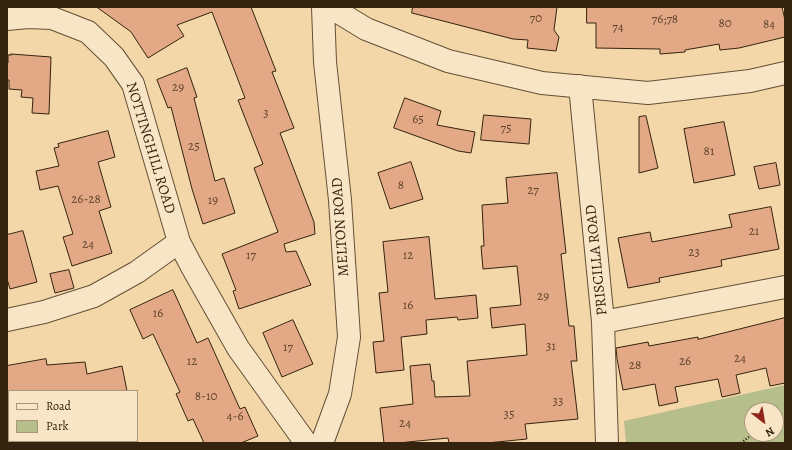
<!DOCTYPE html>
<html>
<head>
<meta charset="utf-8">
<style>
	body { margin:0 }
	#map { position:relative; width:792px; height:450px; overflow:hidden; background:#f3d7a8; font-family:Alegreya,serif }
	canvas { display:block }
	.frame { position:absolute; inset:0; border:8px solid #33230f; pointer-events:none }
	.legend { position:absolute; left:8px; top:390px; width:130px; height:52px; box-sizing:border-box; background:#f7e5c6; border:1px solid #a9977d; margin:0; padding:5px 7px; list-style:none; font-size:12px; color:#33230f }
	.legend li { display:flex; align-items:center; gap:8px; height:20px }
	.legend b { width:20px; border:1px solid #a9977d }
	.north { position:absolute; left:744px; top:402px; width:40px; height:40px; box-sizing:border-box; background:#f7e5c6; border:1px solid #a9977d; border-radius:50%; rotate:149deg; font-size:11px; font-weight:700; line-height:16px; text-align:center; color:#33230f }
	.north::after { content:''; display:block; margin:auto; width:14px; height:18px; background:#8f2418; clip-path:polygon(50% 0,100% 100%,50% 72%,0 100%) }
</style>
</head>
<body>
<div id="map">
<canvas width="792" height="450"></canvas>
<div class="frame"></div>
<ul class="legend">
<li><b style="height:5px;background:#f7e5c6"></b>Road</li>
<li><b style="height:11px;background:#b6bf8b"></b>Park</li>
</ul>
<div class="north">N</div>
</div>
<script>
const g = document.querySelector('canvas').getContext('2d');
g.lineJoin = 'round';
function fill(path, color) { g.fillStyle = color; g.fill(path, 'evenodd'); }
function trace(path, color, width, dash) { g.strokeStyle = color; g.lineWidth = width; g.lineCap = dash ? 'butt' : 'round'; g.setLineDash(dash || []); g.stroke(path); }
function write(font, color, halo, rows, align = 'center') {
  g.font = font + ' Alegreya,serif'; g.lineWidth = 3.5; g.setLineDash([]); g.textBaseline = 'middle'; g.strokeStyle = halo; g.fillStyle = color; for (const [text, x, y, turn = 0] of rows) {
    g.save(); g.translate(x, y); g.rotate((+turn || 0) * Math.PI / 180); g.textAlign = isNaN(turn) ? turn : align; if (halo) g.strokeText(text, 0, 0); g.fillText(text, 0, 0); g.restore();
  }
}
fill(new Path2D(`
	M785 385V443H626L624 421ZM752 410H776V434H752Z`), '#b6bf8b');
const building = new Path2D(`
	M97 7H251L276 71 272 72 294 128 280 133 314 222 315 234 284 244 286 252 296 251 311 285 239 309 233 291 236 290 222 254 278 232 254 168 263 164 238 100 245 98 212 12 177 25 184 36 148 58 131 32Z
	M413 7H557L554 30 559 37 556 51 527 48 528 40 513 39 412 13Z
	M587 7H782L785 20V37L739 48 720 50 719 44 685 50V52L660 54V49L596 48V23H587Z
	M11 54 51 57 49 114 32 113 33 98 21 97 22 90 9 89V80H7V63H8V55H11Z
	M187 68 197 97 194 98 215 181 224 178 235 213 203 224 192 189 171 107 168 108 157 80Z
	M405 98 441 111 437 125 475 132 471 153 458 151 394 128Z
	M484 115 531 119 529 144 481 140Z
	M646 116 658 168 639 173V117Z
	M724 122 735 175 694 183 684 129Z
	M108 131 115 157 98 162 111 207 99 211 112 253 72 266 63 237 73 234 58 186 40 190 36 171 59 166 54 148 59 147 58 144Z
	M411 162 423 199 390 209 378 173Z
	M776 163 780 185 759 189 754 167Z
	M557 173 566 253 561 254 569 326H574L577 361H571L578 419 525 424 527 439 487 443H449L448 438 398 443H384L380 408 413 404 410 366 430 364 432 381H434L435 397 470 396 467 361 527 355 525 324 492 328 490 308 521 305 517 266 483 269 481 246H484L482 205 508 203 506 178Z
	M771 207 779 249 721 260 722 266 659 278 660 282 628 288 618 238 650 232 652 242 732 227 729 215Z
	M23 231 37 282 10 289 7 279V235Z
	M429 237 435 299 476 295 478 318 458 320 457 317 426 320 427 334 401 337 404 370 376 373 373 342 384 341 379 293 388 292 383 242Z
	M69 270 74 288 55 293 50 274Z
	M173 290 197 343 208 338 240 409 245 407 258 436 241 443H204L193 419 188 421 176 394 180 392 153 334 143 339 130 310Z
	M785 318V383L770 386 766 368 736 375 740 393 722 397 718 379 675 387 678 402 659 406 655 384 623 390 617 359 616 348 648 342 649 346 698 337V339Z
	M293 320 313 364 282 377 263 333Z
	M46 359 47 365 85 362 87 374 122 366 127 391H7V366Z`);
fill(building, '#e3a885');
trace(building, '#33230f', 1);
const minor = new Path2D(`
	M330 7 366 29 448 61 542 83 648 93 750 81 785 73
	M7 19 28 17 52 18 88 32 114 57 133 84 179 242 137 272 94 296 44 312 7 320
	M580 86 603 322 607 443
	M179 242 191 265 238 348 306 443
	M603 322 785 287
	M322 443 340 394 349 337 340 200 325 62 323 7`);
trace(minor, '#635035', 24);
trace(new Path2D(`
	M776 426 785 425
	M741 443 753 434`), '#33230f', 2.5, [1, 2]);
trace(minor, '#f7e5c6', 22);
write('13px', '#5f442c', null, [
	["70",536,19],
	["76;78",665,20],
	["80",725,24],
	["84",769,25],
	["74",618,28],
	["29",178,88],
	["3",266,114],
	["65",418,120],
	["75",506,129],
	["25",194,147],
	["81",709,152],
	["8",401,186],
	["27",533,191],
	["26-28",86,200],
	["19",213,201],
	["21",754,232],
	["24",88,245],
	["23",694,253],
	["17",251,256],
	["12",408,256],
	["29",543,297],
	["16",408,306],
	["16",158,314],
	["31",551,347],
	["17",288,348],
	["24",740,359],
	["12",192,362],
	["26",685,362],
	["28",635,366],
	["8-10",206,397],
	["33",558,402],
	["35",509,415],
	["4-6",235,417],
	["24",405,424]
]);
write('15px', '#33230f', '#f7e5c6', [
	["NOTTINGHILL ROAD",150,148,73],
	["MELTON ROAD",341,227,-94],
	["PRISCILLA ROAD",597,260,-96]
]);
</script>
</body>
</html>
